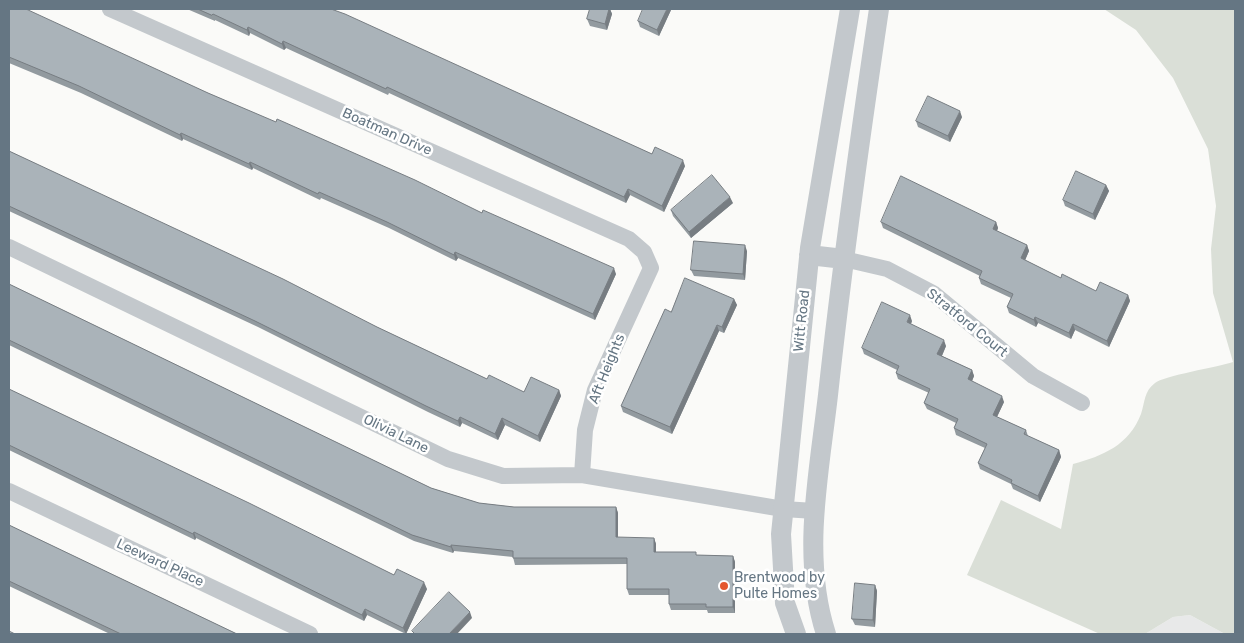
<!DOCTYPE html>
<html>
<head>
<meta charset="utf-8">
<style>
	body { margin:0 }
	#map { position:relative; width:1244px; height:643px; overflow:hidden; background:#fafaf8; font-family:Rubik,sans-serif }
	canvas { display:block }
	.frame { position:absolute; inset:0; border:10px solid #657683; pointer-events:none }
</style>
</head>
<body>
<div id="map">
<canvas width="1244" height="643"></canvas>
<div class="frame"></div>
</div>
<script>
const g = document.querySelector('canvas').getContext('2d');
g.lineJoin = 'round';
function fill(path, color) { g.fillStyle = color; g.fill(path, 'evenodd'); }
function trace(path, color, width, dash) { g.strokeStyle = color; g.lineWidth = width; g.lineCap = dash ? 'butt' : 'round'; g.setLineDash(dash || []); g.stroke(path); }
function write(font, color, halo, rows, align = 'center') {
  g.font = font + ' Rubik,sans-serif'; g.lineWidth = 5; g.setLineDash([]); g.textBaseline = 'middle'; g.strokeStyle = halo; g.fillStyle = color; for (const [text, x, y, turn = 0] of rows) {
    g.save(); g.translate(x, y); g.rotate((+turn || 0) * Math.PI / 180); g.textAlign = isNaN(turn) ? turn : align; if (halo) g.strokeText(text, 0, 0); g.fillText(text, 0, 0); g.restore();
  }
}
fill(new Path2D(`
	M1190 615 1225 634H1145L1173 617Z`), '#e8e9e9');
fill(new Path2D(`
	M1104 9H1235V634H1225L1190 615 1173 617 1145 634H1100L967 575 1001 500 1061 529 1073 464C1103 456 1129 445 1141 414 1145 402 1144 391 1155 383 1163 376 1218 367 1233 362L1213 293 1211 249 1216 206 1208 149 1173 78 1136 30Z`), '#dadfd7');
trace(new Path2D(`
	M110 9 629 239 644 252 651 268 595 390 585 430 582 475
	M9 247 448 459 503 476 582 475 783 509 815 511
	M844 259 887 269 933 293 1033 376 1082 403
	M9 491 310 634`), '#c3c8cc', 16);
trace(new Path2D(`
	M809 255 844 259
	M796 634 785 603 781 534 810 248 850 9
	M826 634C801 557 819 474 828 395 842 266 860 137 879 9`), '#c3c8cc', 20);
fill(new Path2D(`
	M9 9 208 93 482 213 616 274 595 320 458 258 456 261 389 228 321 198 320 200 253 168 252 170 183 139 182 141 81 93 9 63Z
	M187 9H331L652 154 685 166 664 212 630 195 626 203 389 93 388 95 286 48 284 50 250 33 249 36 215 20V21Z
	M590 9H610L612 14 607 30 590 26 587 19Z
	M671 10 659 36 640 27 638 21Z
	M962 117 950 142 918 127 916 121Z
	M9 151 377 327 487 379 524 392 559 390 561 396 540 442 505 425 498 440 462 423 460 427 428 412 258 327 9 211Z
	M1106 185 1109 191 1095 220 1065 206 1063 200Z
	M733 203 691 238 673 216 671 210Z
	M881 222H996L998 228 997 231 1027 245 1029 251 1025 260 1061 278 1096 291 1128 295 1130 301 1109 347 1075 330 1071 339 1038 323 1036 327 1009 313 1007 307 1011 298 981 284 979 278 980 276 883 228Z
	M747 251 745 280 694 276 691 270Z
	M9 284 431 488 479 503 514 507H616L618 513V538H654L656 544V552L697 555 733 556 735 562V613H708L707 610H671L669 604V595H629L627 589V564L515 565 513 557 454 551 453 553 414 541 9 345Z
	M734 299 737 305 724 333 719 331 672 434 623 412 621 406Z
	M912 321 911 324 946 346 942 356 972 370 974 376 972 381 1004 402 997 417 1026 430 1028 436 1059 450 1061 457 1040 502 1013 489 1011 484 980 469 978 463 985 448 956 435 954 428 956 423 927 409 924 403 929 393 898 379 896 373 897 370 864 354 862 348Z
	M9 389 394 575 427 589 406 634 367 615 364 621 196 538 195 540 9 450Z
	M9 525 237 634H110L9 586Z
	M875 585 877 591 875 627 855 625 852 619Z`), '#929a9f');
fill(new Path2D(`
	M609 9H610L612 14 607 30 605 24Z
	M667 9H670L671 10 659 36 657 30Z
	M248 27 250 33 249 36 247 30Z
	M283 41 286 48 284 50 282 44Z
	M960 111 962 117 950 142 948 136Z
	M181 133 183 139 182 141 180 135Z
	M683 160 685 166 664 212 662 206Z
	M250 162 253 168 252 170 249 164Z
	M1106 185 1109 191 1095 220 1093 214Z
	M628 189 630 195 626 203 624 197Z
	M730 197 733 203 691 238 689 232Z
	M996 222 998 228 995 235 993 229Z
	M745 245 747 251 745 280 743 274Z
	M1027 245 1029 251 1023 265 1021 258Z
	M455 252 458 258 456 261 454 255Z
	M614 268 616 274 595 320 593 314Z
	M1128 295 1130 301 1109 347 1107 341Z
	M734 299 737 305 724 333 722 327Z
	M910 315 912 321 909 328 907 322Z
	M1035 317 1038 323 1036 327 1034 320Z
	M1073 324 1075 330 1071 339 1069 333Z
	M717 325 719 331 672 434 670 427Z
	M944 340 946 346 940 360 937 354Z
	M972 370 974 376 970 386 968 379Z
	M559 390 561 396 540 442 538 436Z
	M1002 396 1004 402 995 421 993 415Z
	M460 417 462 423 460 427 458 421Z
	M502 418 505 425 498 440 495 434Z
	M1059 450 1061 457 1040 502 1038 496Z
	M616 507 618 513V544L616 537Z
	M194 532 196 538 195 540 193 534Z
	M654 538 656 544V558L654 552Z
	M451 545 454 551 453 553 451 547Z
	M733 556 735 562V613L733 607Z
	M424 582 427 589 406 634 403 628Z
	M875 585 877 591 875 627 873 620Z
	M365 609 367 615 364 621 362 615Z
	M470 612 472 618 457 634H449Z`), '#777d82');
const building = new Path2D(`
	M9 9H26L208 93 276 122 277 119 415 180 482 213 483 210 614 268 593 314 455 252 454 255 387 222 319 192 318 194 250 162 249 164 181 133 180 135 79 86 9 57Z
	M198 9H331L345 14 652 154 655 147 683 160 662 206 628 189 624 197 387 87 386 89 283 41 282 44 248 27 247 30 213 14 212 15Z
	M590 9H609L605 24 587 19Z
	M643 9H667L657 30 638 21Z
	M928 96 960 111 948 136 916 121Z
	M9 151 283 279 377 327 487 379 489 375 524 392 531 377 559 390 538 436 502 418 495 434 460 417 458 421 426 406 255 321 9 206Z
	M1076 171 1106 185 1093 214 1063 200Z
	M712 175 730 197 689 232 671 210Z
	M901 176 996 222 993 229 1027 245 1021 258 1061 278 1062 274 1096 291 1100 282 1128 295 1107 341 1073 324 1069 333 1035 317 1034 320 1007 307 1013 294 979 278 982 271 881 222Z
	M694 241 745 245 743 274 691 270Z
	M685 278 734 299 722 327 717 325 670 427 621 406 665 309 671 312Z
	M9 284 431 488 479 503 514 507H616V537L654 538V552H696V555L733 556V607H706V604H669V589H627V558H513V551L451 545V547L412 535 9 340Z
	M882 302 910 315 907 322 944 340 937 354 972 370 968 379 1002 396 993 415 1026 430 1024 434 1059 450 1038 496 1011 483 1012 480 978 463 987 444 954 428 958 419 924 403 930 389 896 373 899 366 862 348Z
	M9 389 249 503 394 575 397 569 424 582 403 628 365 609 362 615 194 532 193 534 9 445Z
	M9 525 237 634H121L9 581Z
	M855 583 875 585 873 620 852 619Z
	M449 592 470 612 449 634H415L412 631Z
	M9 631 15 634H9Z`);
fill(building, '#aab3b9');
trace(building, '#777d82', 1);
for (const [x, y, r, color] of [
	[724,586,5,"#e4572e"]
]) { const dot = new Path2D(); dot.arc(x, y, r, 0, 2 * Math.PI); g.fillStyle = color; g.fill(dot); trace(dot, '#fff', 2); }
write('14px', '#657683', '#fff', [
	["Boatman Drive",387,132,24],
	["Witt Road",802,321,-84],
	["Stratford Court",967,323,39],
	["Aft Heights",607,369,-68],
	["Olivia Lane",396,434,26],
	["Leeward Place",160,563,25]
]);
write('14px', '#657683', '#fff', [
	["Brentwood by",734,578],
	["Pulte Homes",734,594]
], 'left');
</script>
</body>
</html>
